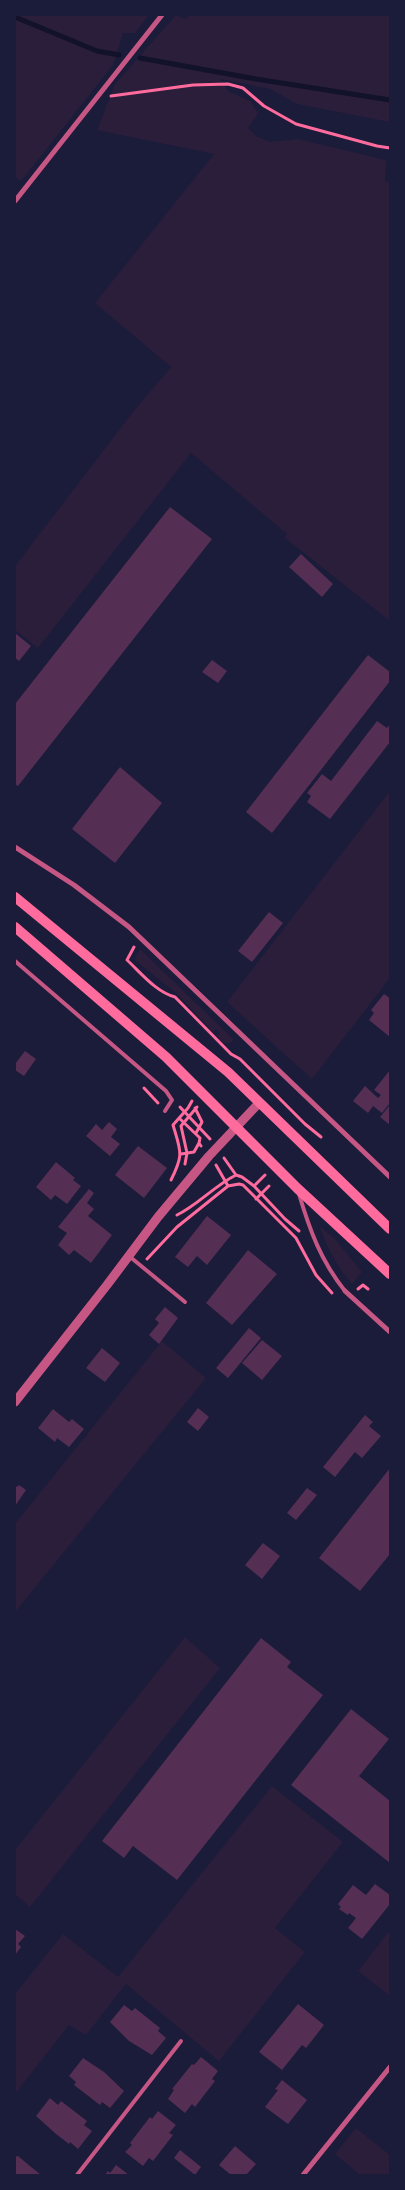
<!DOCTYPE html>
<html>
<head>
<meta charset="utf-8">
<style>
	body { margin:0 }
	#map { position:relative; width:405px; height:2190px; overflow:hidden; background:#1b1b3a; font-family:"Alegreya Sans",sans-serif }
	canvas { display:block }
	.frame { position:absolute; inset:0; border:16px solid #1b1b3a; pointer-events:none }
</style>
</head>
<body>
<div id="map">
<canvas width="405" height="2190"></canvas>
<div class="frame"></div>
</div>
<script>
const g = document.querySelector('canvas').getContext('2d');
g.lineJoin = 'round';
function fill(path, color) { g.fillStyle = color; g.fill(path, 'evenodd'); }
function trace(path, color, width, dash) { g.strokeStyle = color; g.lineWidth = width; g.lineCap = dash ? 'butt' : 'round'; g.setLineDash(dash || []); g.stroke(path); }
fill(new Path2D(`
	M15 15H149L135 33H123L113 65 21 181 15 177Z
	M176 15 186 19 190 15H390V122L297 104 270 89 220 79 228 91 250 101 258 113 248 128 256 136 270 142 298 139 386 160 385 181 390 182V621L285 538 287 534 191 453 38 648 15 630V566L136 408 171 367 95 303 214 154 97 130 115 84Z
	M390 791V978L312 1079 227 1002Z
	M140 949 234 1040 230 1043H223L217 1036 220 1032 217 1029 213 1032 176 993 136 961 135 958Z
	M321 1227 335 1239 362 1272 352 1284C337 1267 328 1249 320 1228Z
	M162 1341 206 1378 15 1612V1524Z
	M185 1637 220 1668 30 1907 15 1894V1850Z
	M272 1786 343 1842 275 1928 305 1952 219 2061 126 1984 86 2035 69 2025 15 2094V1994L63 1934 118 1977Z
	M390 1930V1996L358 1971Z
	M356 2128 390 2155V2175H360L335 2154Z`), '#2a1e3b');
trace(new Path2D(`
	M15 17 97 51 119 55
	M140 58 256 79 390 100`), '#12122b', 5);
fill(new Path2D(`
	M170 507 212 539 18 786 15 784V704Z
	M301 554 333 584 322 597 289 567Z
	M15 633 31 646 19 661 15 658Z
	M368 655 390 672V681L272 833 246 812Z
	M212 660 227 671 218 683 202 672Z
	M377 721 387 728 390 724V742L330 819 307 802 311 796 307 793 322 774 331 781Z
	M120 767 162 803 115 863 72 829Z
	M269 912 283 923 252 962 238 951Z
	M384 994 390 998V1037L369 1020 374 1013 371 1010Z
	M25 1051 36 1059 24 1076 15 1070V1064Z
	M390 1070V1103L382 1113 373 1106 368 1113 353 1101 365 1086 378 1098 381 1095 374 1090Z
	M390 1105V1125L380 1117Z
	M109 1122 117 1129 111 1137 120 1144 110 1156 86 1136 96 1124 102 1130Z
	M138 1146 167 1168 144 1198 115 1175Z
	M56 1162 75 1178 73 1180 81 1186 67 1204 55 1195 51 1200 36 1187Z
	M89 1189 94 1193 87 1203 94 1209 88 1216 112 1235 91 1263 74 1250 69 1255 58 1245 67 1233 58 1227Z
	M207 1216 231 1235 207 1265 197 1256 188 1267 175 1257Z
	M248 1250 277 1274 232 1325 206 1303Z
	M165 1307 178 1318 159 1344 149 1335 159 1323 155 1319Z
	M249 1328 261 1338 228 1378 216 1368Z
	M262 1340 282 1356 262 1380 242 1363Z
	M102 1348 120 1363 105 1382 86 1368Z
	M198 1408 209 1417 198 1431 187 1422Z
	M53 1409 69 1422 72 1419 84 1429 69 1447 57 1438 55 1442 38 1428Z
	M365 1415 373 1422 369 1426 381 1436 362 1458 355 1452 335 1477 323 1467Z
	M390 1468V1554L360 1591 319 1558Z
	M15 1485 17 1487 19 1485 26 1490 15 1506Z
	M307 1488 317 1495 296 1520 287 1513Z
	M263 1543 280 1556 262 1579 245 1565Z
	M261 1638 291 1662 287 1667 323 1695 177 1880 133 1846 124 1858 102 1841Z
	M351 1709 389 1739 359 1776 390 1801V1863L291 1785Z
	M375 1884 390 1895V1904L362 1939 348 1928 356 1918 349 1913 348 1915 339 1909 341 1907 338 1904 353 1885 366 1895Z
	M15 1929 25 1936 18 1944 21 1947 15 1955Z
	M298 2004 324 2025 306 2048 302 2045 282 2070 259 2052Z
	M124 2005 132 2011 135 2008 160 2028 158 2031 166 2038 152 2055 129 2041 110 2022Z
	M201 2057 218 2071 212 2079 215 2081 195 2107 192 2104 185 2113 168 2099 174 2090 172 2089 192 2064 194 2065Z
	M83 2058 104 2072 124 2091 110 2108 102 2102 100 2105 74 2085 76 2082 69 2076Z
	M282 2080 307 2100 288 2124 265 2107 278 2090 275 2089Z
	M50 2098 58 2105 61 2101 87 2121 84 2125 92 2131 78 2149 70 2142 69 2144 56 2134 36 2116Z
	M158 2111 176 2125 169 2133 173 2135 153 2161 149 2158 143 2166 125 2152 132 2145 130 2143 150 2117 152 2119Z
	M235 2146 256 2164 246 2175H231L219 2165Z
	M180 2150 201 2167 195 2175 174 2158Z
	M18 2156 30 2166 41 2175H15V2157Z
	M116 2165 129 2175H105L108 2171 110 2173Z`), '#542f53');
trace(new Path2D(`
	M111 96 193 85 228 84 243 88 264 106 296 124 377 146 390 148
	M134 947 127 960C141 973 156 992 175 997L231 1054 240 1059 305 1124 321 1137
	M144 1088 158 1103
	M180 1107 210 1139
	M195 1108 202 1122 196 1133
	M179 1118 200 1138 199 1143
	M181 1154 194 1152 199 1143 201 1146
	M224 1158 236 1175 242 1177 254 1186 285 1219 299 1231
	M185 1164 187 1153 181 1126 197 1107
	M216 1165 228 1186 239 1184 243 1185 296 1238 316 1275 332 1293
	M171 1180C184 1154 181 1152 173 1125L188 1108 192 1101
	M254 1186 265 1175
	M256 1199 269 1186
	M177 1215C198 1205 214 1186 236 1175
	M147 1259 177 1227 228 1186
	M358 1289 363 1285 368 1289`), '#ff6b9d', 3);
trace(new Path2D(`
	M15 961 166 1091 172 1100 165 1111
	M299 1194C310 1231 321 1261 345 1291
	M129 1256 185 1302
	M77 2175 181 2041`), '#c65784', 4);
trace(new Path2D(`
	M15 201 162 15
	M15 847 74 885 129 927 390 1177
	M345 1291 390 1332
	M303 2175 390 2067`), '#c65784', 5);
trace(new Path2D(`
	M15 1402 107 1285 158 1217 209 1156 259 1103`), '#c65784', 9);
trace(new Path2D(`
	M15 897 228 1072 390 1229
	M15 927 166 1057 297 1188 390 1274`), '#ff6b9d', 10);
</script>
</body>
</html>
